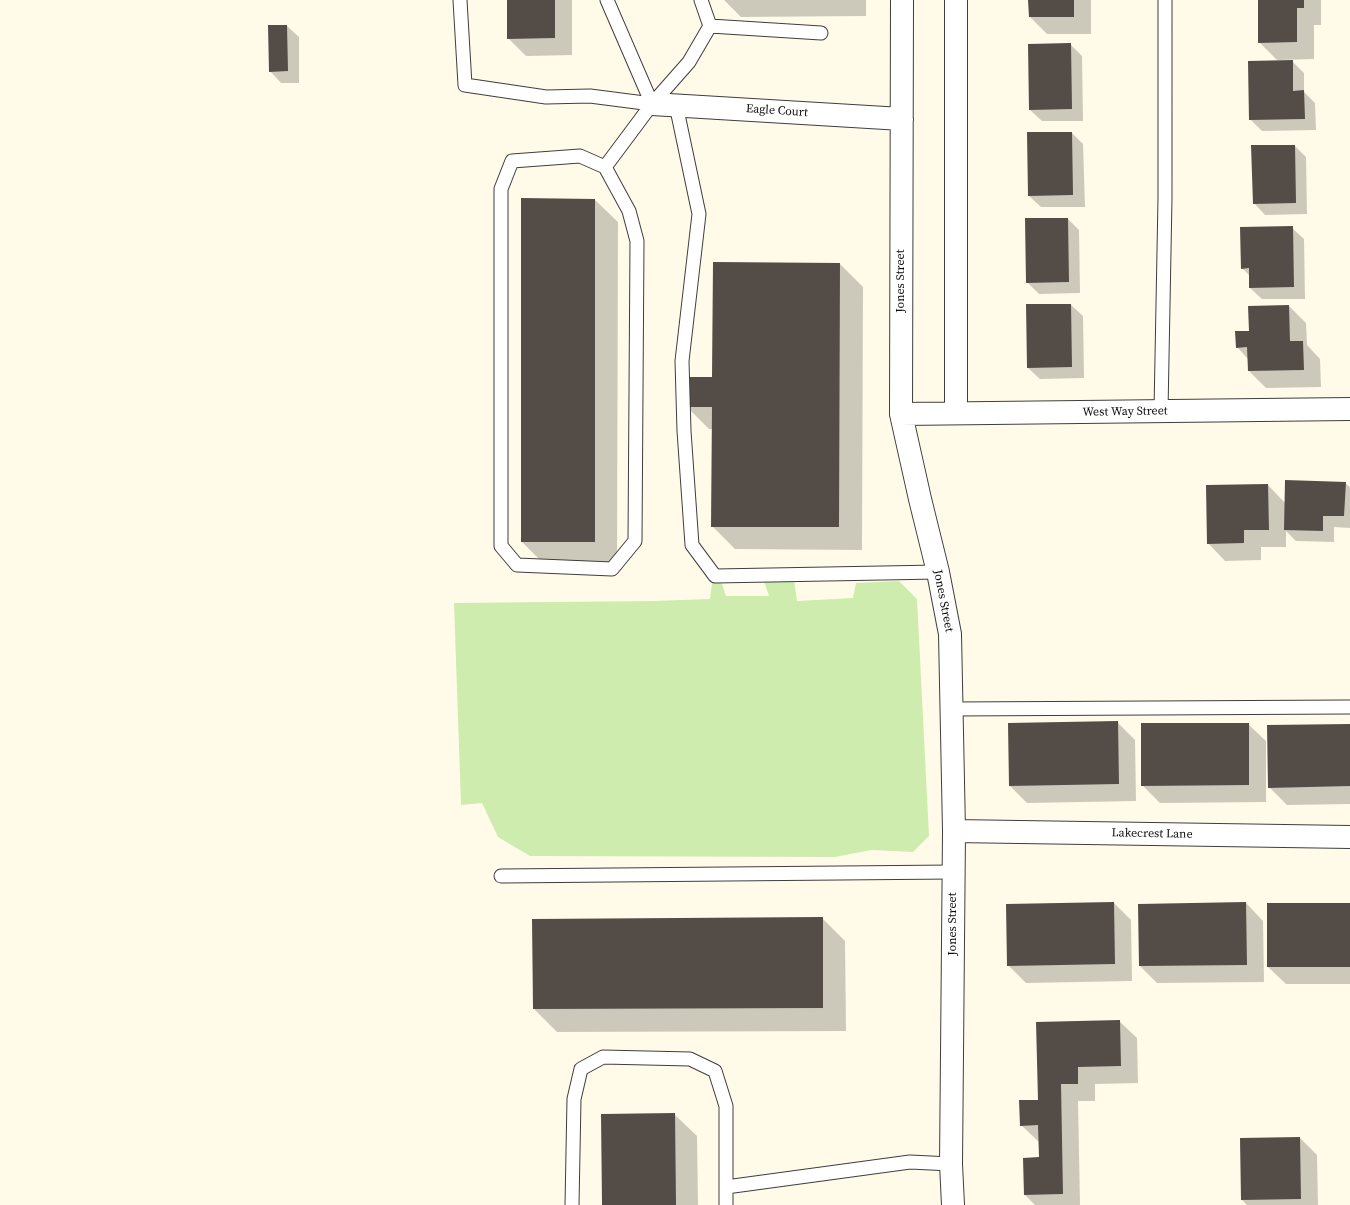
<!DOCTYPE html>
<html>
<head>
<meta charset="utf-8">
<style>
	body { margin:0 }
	canvas { display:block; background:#fffbe8 }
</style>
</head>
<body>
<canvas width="1350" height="1205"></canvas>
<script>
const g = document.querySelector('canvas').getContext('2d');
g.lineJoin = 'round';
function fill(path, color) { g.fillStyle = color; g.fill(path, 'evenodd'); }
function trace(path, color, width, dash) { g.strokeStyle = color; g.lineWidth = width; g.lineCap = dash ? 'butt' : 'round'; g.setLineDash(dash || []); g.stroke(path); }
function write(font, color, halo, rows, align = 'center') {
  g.font = font + ' "Source Serif 4",serif'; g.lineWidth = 4; g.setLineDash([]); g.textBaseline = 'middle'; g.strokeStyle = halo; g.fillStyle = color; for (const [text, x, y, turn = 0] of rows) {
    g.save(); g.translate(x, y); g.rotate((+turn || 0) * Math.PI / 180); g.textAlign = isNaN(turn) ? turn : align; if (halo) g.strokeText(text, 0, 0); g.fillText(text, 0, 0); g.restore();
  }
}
fill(new Path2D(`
	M794 580 797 601 853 598 856 583 899 581 917 599 929 836 913 852 871 850 835 857 530 856 498 837 482 803 461 805 454 603 654 601 710 599 712 583 721 581 726 596H769L764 581Z`), '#cfecaf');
fill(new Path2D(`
	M508 0H572V55L526 56 508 38Z
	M724 0H866V16L741 17Z
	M1029 0H1091V34H1047L1030 17Z
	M1259 0H1321V25H1314V59L1277 60 1259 42Z
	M287 26 299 37V83H281L270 71Z
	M1070 44 1082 56 1083 121H1042L1030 110Z
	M1292 61 1304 73V92L1315 103 1316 130 1262 131 1250 119Z
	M1072 133 1083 144 1085 207H1041L1029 196Z
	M1295 146 1306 157 1307 214 1265 215 1254 203Z
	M595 200 618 222 617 565H545L522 542Z
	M1068 219 1079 230 1080 293 1039 294 1027 282Z
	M1292 228 1304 239 1305 299H1262L1250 288V276L1242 268Z
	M840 264 863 287 862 550 735 549 712 526 713 429H709L686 406 713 378Z
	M1071 305 1083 316 1084 378 1040 379 1028 368Z
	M1289 306 1306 323 1307 345 1320 359 1321 387 1266 388 1249 371 1248 359 1237 347 1250 332Z
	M1345 483 1350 487V528L1334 527V542L1296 541 1286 531V547H1261V560L1225 561 1208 543 1268 485 1285 503Z
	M1117 722 1135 740 1136 801 1027 803 1010 786Z
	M1248 724 1266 741V802L1160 803 1142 785Z
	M1350 725V804L1287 805 1269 787Z
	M1114 903 1131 920 1132 981 1026 983 1008 965Z
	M1246 903 1263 921 1264 982 1157 983 1140 966 1139 905Z
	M1268 904H1350V984H1286L1268 967Z
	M822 918 845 941 846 1031 557 1032 534 1009 533 920Z
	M1119 1021 1137 1038 1138 1083 1095 1084V1101H1078L1080 1205H1035L1025 1195 1040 1158V1143L1021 1125 1039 1101Z
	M674 1114 697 1136 698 1205H603Z
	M1300 1138 1317 1155 1318 1205H1247L1242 1200Z`), '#0003');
fill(new Path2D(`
	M507 0H555V38L507 39Z
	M1028 0H1074V17H1029Z
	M1258 0H1304V8H1297V42L1258 43Z
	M268 25H287L288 71 269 72Z
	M1071 43 1072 109 1029 110 1028 44Z
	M1293 60V91L1304 90 1305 119 1249 120 1248 61Z
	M1027 132H1072L1073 195 1028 196Z
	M1251 145H1295L1296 203 1253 204Z
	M521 198 595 199V542H521Z
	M1025 218H1068L1069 282 1026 283Z
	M1293 226 1294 287 1249 288V268L1241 269 1240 227Z
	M713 262 840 263 839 527H711L712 407H685L686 377H712Z
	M1026 304H1071L1072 367 1027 368Z
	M1289 305 1290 341H1303L1304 370 1248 371 1247 347 1236 348 1235 331H1249L1248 306Z
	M1285 480 1346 482 1344 516H1323V531L1284 530Z
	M1268 484 1269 530H1244V543L1207 544 1206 485Z
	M1118 721 1119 784 1009 786 1008 723Z
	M1141 723H1249V785L1141 786Z
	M1350 724V786L1268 788 1267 725Z
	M1114 902 1115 964 1007 966 1006 904Z
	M1246 902 1247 965 1139 966 1138 904Z
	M1267 903H1350V967H1267Z
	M823 917V1008L533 1009 532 919Z
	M1120 1020 1121 1066 1078 1067V1084H1061L1063 1194 1024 1195 1023 1158 1039 1157 1038 1125 1020 1126 1019 1100H1038L1036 1022Z
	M675 1113 676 1205H602L601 1114Z
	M1300 1137 1301 1199 1241 1200 1240 1138Z`), '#544c46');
const service = new Path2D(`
	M460 0 465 85 546 97 590 96 652 104
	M607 0 652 104
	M701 0 710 26 821 33
	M676 105 699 214 682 361 684 431 692 545 715 576 938 572
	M605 167 580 156 512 161 501 189V546L517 565 612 569 635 541 637 241 629 211 605 167 652 104 689 62 710 26
	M1161 411 1165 198V0
	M951 709 1350 707
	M501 876 953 872
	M726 1187 910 1162 951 1164
	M572 1205 574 1099 581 1069 603 1057 690 1059 715 1071 726 1106V1205`);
const minor = new Path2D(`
	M902 0 901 414 920 499 938 572 950 634 954 831 951 1164 953 1205
	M652 104 902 119
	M956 413V0
	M901 414 1350 409
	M954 831 1350 837`);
trace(service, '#3e3e3e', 15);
trace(minor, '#3e3e3e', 24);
trace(service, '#fff', 13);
trace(minor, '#fff', 22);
write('12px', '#0b0b0b', '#fff', [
	["Eagle Court",777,111,4],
	["Jones Street",901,281,-90],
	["West Way Street",1125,412,-1],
	["Jones Street",943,601,79],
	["Lakecrest Lane",1152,834,1],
	["Jones Street",953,924,-90]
]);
</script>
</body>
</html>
